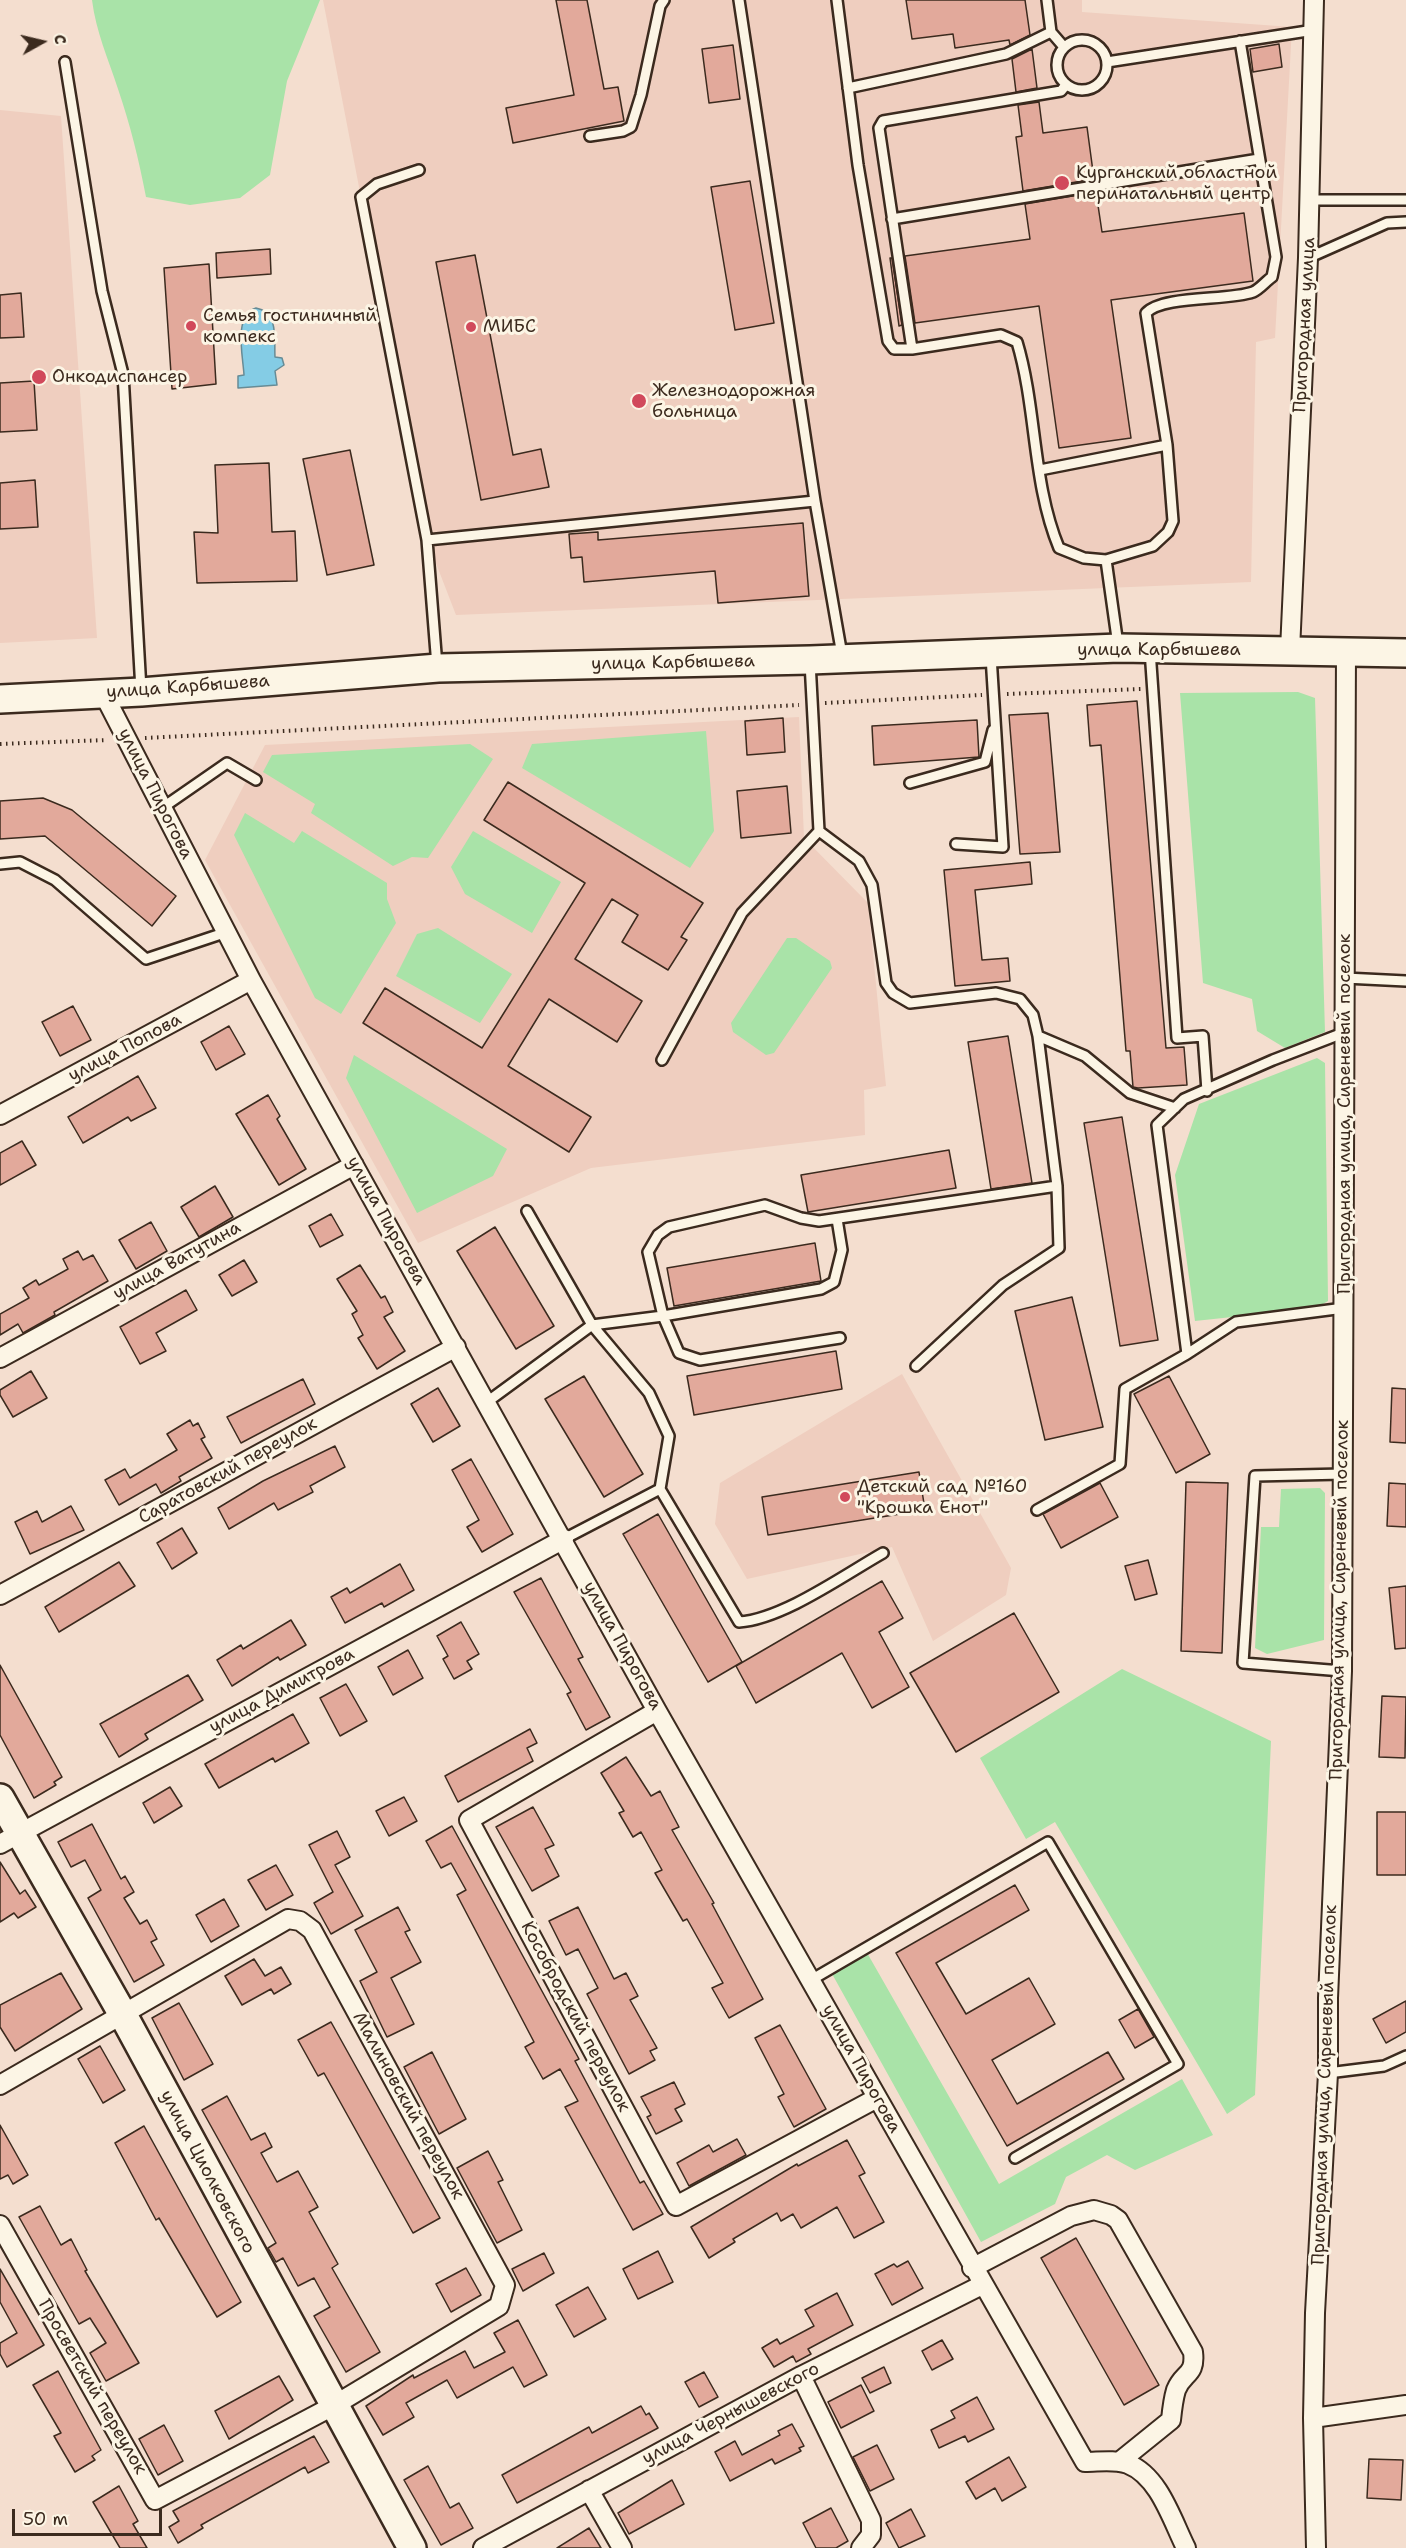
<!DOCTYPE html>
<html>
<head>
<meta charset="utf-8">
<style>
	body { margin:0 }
	#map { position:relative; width:1406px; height:2548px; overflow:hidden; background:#f4decf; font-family:"Shantell Sans",sans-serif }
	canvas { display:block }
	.north { position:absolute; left:12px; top:12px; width:60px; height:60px; -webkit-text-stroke:4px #fcf5e5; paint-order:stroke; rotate:82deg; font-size:16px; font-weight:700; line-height:24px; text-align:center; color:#3b2a1e }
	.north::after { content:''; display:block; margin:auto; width:21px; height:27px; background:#3b2a1e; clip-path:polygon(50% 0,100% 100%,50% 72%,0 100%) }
	.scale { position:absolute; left:12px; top:2509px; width:150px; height:27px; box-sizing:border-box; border:3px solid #3b2a1e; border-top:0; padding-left:8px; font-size:18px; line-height:21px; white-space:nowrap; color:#3b2a1e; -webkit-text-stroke:4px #fcf5e5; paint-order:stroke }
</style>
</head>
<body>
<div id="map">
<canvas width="1406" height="2548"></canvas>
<div class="north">С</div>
<div class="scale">50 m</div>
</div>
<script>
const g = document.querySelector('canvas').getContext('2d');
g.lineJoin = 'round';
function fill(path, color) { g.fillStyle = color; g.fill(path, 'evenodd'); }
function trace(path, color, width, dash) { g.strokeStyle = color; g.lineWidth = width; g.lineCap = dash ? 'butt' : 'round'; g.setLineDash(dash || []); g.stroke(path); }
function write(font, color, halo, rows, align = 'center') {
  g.font = font + ' "Shantell Sans",sans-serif'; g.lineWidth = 6; g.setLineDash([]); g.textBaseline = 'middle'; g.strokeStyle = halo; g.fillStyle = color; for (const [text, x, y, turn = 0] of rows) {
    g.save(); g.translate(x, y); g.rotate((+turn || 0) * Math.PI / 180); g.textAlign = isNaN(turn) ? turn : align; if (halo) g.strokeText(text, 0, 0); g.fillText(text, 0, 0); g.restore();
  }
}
fill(new Path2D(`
	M323 0H1082V12L1292 27 1275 338 1256 342 1251 582 456 615 427 540Z
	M0 110 61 116 97 638 0 643Z
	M799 717 804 838 868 903 886 1086 864 1090 865 1135 591 1168 418 1243 205 860 265 745Z
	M902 1374 1011 1568 1006 1595 933 1641 892 1547 747 1579 715 1524 720 1483Z`), '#efcebf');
fill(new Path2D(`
	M92 0H320L287 81 270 175 240 198 190 205 146 197C139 160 130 124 118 89 108 58 96 32 92 0Z
	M1298 692 1315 698 1325 1032 1285 1048 1257 1031 1252 999 1203 983 1180 693Z
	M706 731 714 831 690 868 522 768 532 744Z
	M470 744 493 759 428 858 412 857 393 866 311 813 315 804 263 772 272 755Z
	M245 813 294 843 302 831 387 883V899L396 923 341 1014 315 998 234 835Z
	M473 831 561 882 532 933 465 894 451 867Z
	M438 928 512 974 480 1023 396 976 417 934Z
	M787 938H796L830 961 832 968 774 1053 766 1055 733 1032 731 1023Z
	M354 1055 507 1149 493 1176 417 1213 346 1078Z
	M1317 1058 1325 1063 1328 1301 1316 1308 1195 1321 1175 1175 1199 1104Z
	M1320 1488 1325 1493 1324 1640 1267 1654 1255 1648 1261 1527H1279L1281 1489Z
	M1122 1669 1271 1741 1255 2095 1227 2114 1055 1822 1026 1839 980 1758Z
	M866 1951 999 2184 1182 2079 1213 2135 1135 2170 1107 2155 1066 2177 1055 2204 981 2242 831 1972Z`), '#a9e3a8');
const water = new Path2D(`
	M256 308C279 312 274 339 275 357L282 358 284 365 275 371 277 385 238 388V376L244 375C243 356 233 315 256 308Z`);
fill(water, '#84cce5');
trace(water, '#678b95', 1.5);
const building = new Path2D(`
	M556 0H587L604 89 618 87 624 121 513 143 506 108 574 95Z
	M906 0H1025L1030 35 1010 45 1009 40 955 48 953 34 912 39Z
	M1279 44 1282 67 1253 72 1250 49Z
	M733 45 740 99 709 103 702 49Z
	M1032 49 1037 88 1016 92 1012 59Z
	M1039 102 1043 133 1087 127 1094 179 1023 191 1016 137 1022 136 1018 105Z
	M750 181 774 323 735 330 711 187Z
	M1096 192 1102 232 1244 213 1253 281 1111 300 1131 438 1059 448 1039 306 915 323 905 256 1030 239 1025 204Z
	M270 249 271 274 217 278 216 253Z
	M475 255 513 455 541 449 549 487 481 500 436 262Z
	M890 258H892L902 325 899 326Z
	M209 264 216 384 172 389 164 268Z
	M21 293 24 337 0 338V295Z
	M34 381 37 430 0 432V383Z
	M350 450 374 565 327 575 303 459Z
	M269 463 272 532 295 531 297 581 197 583 194 532 218 533 215 465Z
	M35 480 38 527 0 529V483Z
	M803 523 809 596 718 603 715 571 584 582 582 557 571 558 569 534 598 532V540Z
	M1137 701 1166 1048 1184 1047 1187 1085 1138 1088 1133 1087 1130 1051H1126L1101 745 1090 746 1087 705Z
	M1048 713 1060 852 1020 854 1009 715Z
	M783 718 785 752 747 755 745 721Z
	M977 720 979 757 874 765 872 726Z
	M508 782 703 903 681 937 687 940 668 970 622 942 638 915 612 899 575 959 642 1001 617 1042 549 999 508 1066 591 1117 569 1152 363 1023 385 988 482 1048 585 883 484 820Z
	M787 786 791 833 741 838 737 791Z
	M43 798 72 810 176 896 152 926 45 836 0 839V801Z
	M1030 862 1032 884 975 890 982 960 1008 958 1010 981 955 986 944 870Z
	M73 1006 91 1040 60 1056 42 1022Z
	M229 1026 245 1054 216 1070 201 1042Z
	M1008 1036 1032 1183 991 1189 968 1042Z
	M138 1076 156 1108 131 1121 128 1117 83 1143 68 1117Z
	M268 1095 280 1116 277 1119 306 1169 279 1185 236 1114Z
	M1122 1117 1158 1340 1120 1346 1084 1123Z
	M22 1141 36 1165 0 1185V1153Z
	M949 1150 956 1188 808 1212 801 1175Z
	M215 1186 233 1217 199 1237 181 1207Z
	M331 1214 343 1235 320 1247 309 1226Z
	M151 1222 167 1251 136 1269 119 1240Z
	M495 1227 554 1326 516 1349 457 1251Z
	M815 1243 821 1281 674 1306 667 1268Z
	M78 1251 83 1260 93 1255 108 1281 54 1312 55 1315 23 1333 18 1324 0 1335V1314L29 1298 23 1288 36 1280 39 1285 68 1269 63 1259Z
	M244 1260 257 1282 232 1296 219 1275Z
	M360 1265 381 1298 385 1296 393 1312 384 1317 405 1351 377 1369 358 1338 363 1335 352 1314 357 1311 337 1279Z
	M186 1290 197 1310 156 1333 166 1351 140 1364 120 1327Z
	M1072 1297 1103 1427 1045 1440 1015 1311Z
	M836 1351 842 1389 694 1415 687 1376Z
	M31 1371 47 1398 13 1417 0 1395V1390Z
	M584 1376 643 1474 604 1497 545 1399Z
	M1169 1376 1210 1454 1176 1473 1134 1394Z
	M303 1379 315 1404 241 1443 227 1417Z
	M438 1388 460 1426 433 1442 411 1404Z
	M1392 1388 1406 1389V1443L1390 1442Z
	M190 1420 193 1426 198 1423 205 1437 201 1439 212 1458 179 1477 181 1481 161 1493 156 1484 119 1505 105 1480 125 1469 130 1478 177 1450 167 1434Z
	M335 1446 345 1467 310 1486 313 1492 278 1510 274 1503 229 1529 218 1508 263 1481Z
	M471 1459 513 1534 482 1552 467 1527 479 1520 452 1470Z
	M919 1472 925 1510 768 1535 762 1497Z
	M1186 1482 1228 1483 1222 1653 1181 1651Z
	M1100 1483 1118 1517 1061 1548 1043 1514Z
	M1389 1483 1406 1484V1527L1387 1526Z
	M71 1506 84 1530 30 1554 15 1522 37 1511 42 1522Z
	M658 1514 742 1662 708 1682 623 1534Z
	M182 1528 197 1553 172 1569 157 1543Z
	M1148 1560 1157 1594 1135 1600 1125 1566Z
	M119 1562 135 1586 59 1632 45 1607Z
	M400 1564 414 1590 384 1607 382 1603 345 1623 331 1597 347 1588 350 1593Z
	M541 1578 583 1657 578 1659 610 1717 586 1730 567 1694 571 1692 514 1592Z
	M882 1581 903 1618 879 1632 909 1687 872 1708 842 1653 756 1703 736 1666Z
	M1406 1586V1648L1395 1649 1389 1588Z
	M1014 1613 1059 1692 956 1752 910 1673Z
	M291 1620 306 1645 280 1660 278 1657 232 1686 217 1660 241 1645 243 1649Z
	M461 1622 479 1654 467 1661 472 1669 454 1679 443 1659 448 1656 437 1636Z
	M408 1650 423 1678 393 1695 378 1667Z
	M0 1665 62 1777 54 1782 56 1785 34 1798 0 1735Z
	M188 1675 203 1700 145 1734 148 1739 119 1757 100 1724Z
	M346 1684 367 1721 340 1736 320 1698Z
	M1382 1696 1406 1697 1405 1758 1379 1757Z
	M293 1714 309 1743 275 1762 273 1758 219 1788 205 1764Z
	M530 1729 537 1743 527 1748 533 1761 458 1802 445 1776Z
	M626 1757 651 1796 660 1791 679 1827 672 1830 714 1903 712 1904 763 1999 729 2018 712 1988 723 1983 687 1919 683 1921 655 1873 662 1870 641 1832 633 1837 619 1813 624 1811 601 1773Z
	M170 1787 182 1806 154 1823 143 1803Z
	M404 1797 417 1821 389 1836 376 1811Z
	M533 1807 554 1845 545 1849 559 1876 532 1891 496 1827Z
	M1377 1812H1406V1875H1377Z
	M92 1824 121 1879 125 1876 134 1892 124 1898 140 1924 147 1920 157 1939 151 1942 164 1965 134 1982 88 1898 101 1890 85 1860 71 1867 58 1842Z
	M452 1826 579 2059 575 2061 608 2123 640 2183 644 2181 663 2214 633 2230 565 2107 578 2101 560 2069 543 2079 525 2047 534 2042 457 1895 466 1890 451 1863 441 1868 426 1841Z
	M337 1831 350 1857 335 1865 363 1916 331 1934 314 1903 333 1892 309 1845Z
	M0 1862 20 1894 25 1890 36 1907 18 1918 14 1913 0 1922Z
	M276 1865 293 1895 266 1910 248 1880Z
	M1015 1885 1029 1910 936 1963 966 2014 1029 1978 1055 2024 992 2060 1017 2104 1108 2052 1124 2079 1007 2146 896 1953Z
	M224 1899 239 1926 211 1942 196 1915Z
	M398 1907 410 1930 405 1932 421 1962 391 1978 414 2024 387 2037 360 1981 377 1972 355 1930Z
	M578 1907 614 1979 626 1973 638 1996 630 2000 657 2048 650 2051 655 2060 629 2074 587 1994 598 1988 578 1949 566 1955 549 1921Z
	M254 1959 265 1976 281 1967 291 1984 274 1994 271 1989 242 2005 225 1976Z
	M61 1973 82 2009 15 2051 0 2027V2005Z
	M1406 2001V2032L1386 2043 1373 2019Z
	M179 2003 213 2064 184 2080 152 2018Z
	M1138 2009 1154 2037 1135 2048 1119 2020Z
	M331 2022 440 2218 413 2233 324 2073 318 2076 298 2040Z
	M780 2025 826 2109 794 2127 778 2097 784 2094 755 2038Z
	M100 2046 125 2090 103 2103 78 2059Z
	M432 2052 466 2119 439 2134 404 2067Z
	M674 2082 685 2104 675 2109 682 2121 656 2134 647 2117 651 2115 641 2097Z
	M227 2096 251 2140 265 2133 272 2147 261 2153 277 2182 298 2171 318 2207 309 2212 338 2264 332 2268 380 2352 346 2372 314 2316 330 2307 314 2278 298 2286 283 2258 276 2262 268 2248 276 2243 202 2110Z
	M0 2125 28 2175 13 2184 8 2175 0 2179Z
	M144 2126 241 2302 217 2317 159 2218 156 2220 115 2143Z
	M737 2139 746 2155 689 2186 677 2163 709 2145 713 2152Z
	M847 2140 865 2173 859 2176 884 2222 854 2238 837 2207 801 2228 793 2214 781 2221 777 2213 733 2239 735 2242 709 2258 691 2227 797 2164 798 2166Z
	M488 2151 503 2180 498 2182 522 2230 497 2243 457 2168Z
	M40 2206 61 2245 71 2239 87 2270 85 2271 139 2363 106 2381 90 2353 106 2343 90 2318 79 2324 19 2217Z
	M1076 2238 1159 2385 1124 2405 1041 2258Z
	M658 2251 673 2282 638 2299 623 2269Z
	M544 2253 554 2273 523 2291 512 2269Z
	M908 2261 923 2288 892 2305 875 2274 894 2264 897 2267Z
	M466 2268 481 2295 451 2312 436 2284Z
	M0 2269 44 2345 7 2367 0 2354V2343L17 2333 0 2302Z
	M588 2287 606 2319 574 2337 556 2305Z
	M837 2293 853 2325 808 2349 811 2354 796 2362 793 2356 774 2367 762 2348 777 2339 780 2344 814 2326 805 2310Z
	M518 2320 547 2375 524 2387 513 2367 457 2398 447 2380 406 2403 414 2417 383 2435 366 2406 413 2375 414 2378 465 2351 474 2368 505 2352 494 2333Z
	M942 2340 953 2359 932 2370 922 2351Z
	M884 2367 891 2383 870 2393 862 2378Z
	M58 2371 101 2450 92 2456 95 2460 75 2472 54 2436 61 2433 33 2385Z
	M704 2372 718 2397 699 2407 685 2382Z
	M279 2376 293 2400 229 2439 215 2411Z
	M861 2385 874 2411 841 2428 828 2402Z
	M977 2397 994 2429 968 2442 965 2436 939 2448 931 2430 955 2418 951 2411Z
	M641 2406 646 2415 649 2413 658 2428 517 2503 502 2475 589 2427 592 2433Z
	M792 2424 804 2446 799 2448 801 2451 775 2464 772 2459 730 2481 715 2452 735 2441 742 2455 780 2435 778 2431Z
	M164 2425 183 2461 158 2475 139 2439Z
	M314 2436 329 2462 308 2473 305 2467 201 2525 203 2528 178 2543 169 2527 179 2521 173 2511Z
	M877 2445 894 2479 870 2491 853 2457Z
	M1009 2457 1026 2487 1002 2501 995 2488 976 2499 966 2482Z
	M1369 2459 1403 2460 1401 2500 1367 2498Z
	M428 2466 450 2508 459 2503 473 2528 441 2545 404 2480Z
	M672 2480 684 2504 629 2534 618 2513Z
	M119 2486 138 2521 133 2524 147 2548H120L93 2502Z
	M831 2508 848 2541 836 2548H816L803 2523Z
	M911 2509 925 2536 899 2548 886 2523Z
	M589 2528 601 2548H557Z`);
fill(building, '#e2a99b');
trace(building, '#3b2a1e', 1.5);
const lane = new Path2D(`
	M837 0 858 165 888 341 894 349H912L1001 335 1017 342C1037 409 1032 483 1059 548L1084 558 1106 560 1153 546 1168 532 1173 521 1167 445 1146 313C1163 295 1229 301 1253 292 1260 289 1266 281 1272 277L1276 257 1240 41
	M1047 0 1051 32 1064 47
	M1057 65a25 25 0 1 1 50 0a25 25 0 1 1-50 0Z
	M65 62 102 291 123 374 141 690
	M1107 62 1314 30
	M848 88 1006 54 1051 32
	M590 136 623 131 631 127 641 95 660 6 664 0
	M419 170 377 184 361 197 427 540
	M1310 200H1406
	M892 219 1259 159
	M1308 258 1387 223 1406 222
	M912 349 879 128 883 121 1061 91 1066 85
	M1040 470 1167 445
	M815 501 842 655
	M1106 560 1118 645
	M1150 650 1177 1038 1203 1036 1207 1091
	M437 666 427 540 815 501 739 0
	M910 783 985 762 993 730
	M162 808 227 763 256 780
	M819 831 859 861 872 885 886 983 893 993 910 1003 996 993 1020 999 1033 1015 1038 1036
	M956 844 1003 847 991 656
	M0 864 20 862 55 880 146 959 227 932
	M1345 978 1406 981
	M662 1060 742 913 819 831 810 662
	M527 1211 592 1325 649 1393 669 1436 660 1489 739 1622C783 1619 844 1575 883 1553
	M837 1219 842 1250 834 1282 821 1289 663 1316 648 1252 658 1235 669 1227 765 1205 801 1218 819 1221 1057 1186
	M1187 1354 1157 1125 1184 1099 1273 1060 1343 1033
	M916 1366 1003 1285 1059 1248 1057 1186 1038 1036 1085 1056 1130 1093 1175 1108
	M487 1402 592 1325 663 1316 679 1353 700 1360 840 1338
	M1037 1510 1120 1464 1125 1389 1187 1354 1236 1322 1344 1308
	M564 1539 660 1489
	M1342 1671 1243 1663 1255 1476 1343 1474
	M811 1980 1048 1842 1178 2064 1015 2158
	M1328 2073 1384 2066 1406 2056`);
const street = new Path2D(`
	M1290 650 1308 258 1314 0
	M103 693 251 980 657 1711 1085 2462C1099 2462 1114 2459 1128 2464 1159 2476 1172 2520 1186 2548
	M0 1115 251 980
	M0 1358 354 1165
	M0 1595 456 1347
	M657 1711 469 1820 676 2206 877 2098
	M0 1844 564 1539
	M0 2085 288 1919 300 1921 312 1930 505 2285 499 2306 333 2406 155 2500 0 2225
	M972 2268 1071 2216 1094 2210 1111 2215 1118 2220 1193 2352C1196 2376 1183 2372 1176 2390 1173 2400 1172 2410 1171 2420L1119 2462
	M801 2376 871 2520V2535L861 2548
	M1313 2418 1406 2405
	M589 2490 622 2548
	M483 2548 801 2376 982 2285
	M1316 2548 1313 2418 1315 2313 1328 2073V1998L1342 1671 1346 651`);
const secondary = new Path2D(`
	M0 699 141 692 438 668 810 660 1119 648 1406 653
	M0 1798 122 2013 412 2548`);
trace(lane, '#3b2a1e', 14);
trace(street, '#3b2a1e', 22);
trace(secondary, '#3b2a1e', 32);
trace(new Path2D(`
	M1007 694 1141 689
	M825 703 982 695
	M145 738 799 705
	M0 744 107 740`), '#3b2a1e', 4, [1.5, 4.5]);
trace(lane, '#fcf5e5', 9);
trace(street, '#fcf5e5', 18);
trace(secondary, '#fcf5e5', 27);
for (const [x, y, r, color] of [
	[1062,183,8,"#d1495b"],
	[191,326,6,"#d1495b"],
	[471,327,6,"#d1495b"],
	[39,377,8,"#d1495b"],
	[639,401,8,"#d1495b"],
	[845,1497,6,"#d1495b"]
]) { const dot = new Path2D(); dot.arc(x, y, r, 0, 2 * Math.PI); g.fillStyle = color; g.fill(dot); trace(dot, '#fcf5e5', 2); }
write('18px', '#3b2a1e', '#fcf5e5', [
	["Курганский областной",1076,173],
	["перинатальный центр",1076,194],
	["Семья гостиничный",203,316],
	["компекс",203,337],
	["МИБС",483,327],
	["Онкодиспансер",52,377],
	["Железнодорожная",652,391],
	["больница",652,412],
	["Детский сад №160",857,1487],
	["\"Крошка Енот\"",857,1508]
], 'left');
write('18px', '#3b2a1e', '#fcf5e5', [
	["Пригородная улица",1305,325,-87],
	["улица Карбышева",1159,650],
	["улица Карбышева",673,663,-1],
	["улица Карбышева",188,687,-4],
	["улица Пирогова",155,794,63],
	["улица Попова",125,1048,-28],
	["Пригородная улица, Сиреневый поселок",1345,1114,-90],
	["улица Пирогова",386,1221,61],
	["улица Ватутина",177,1261,-29],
	["Саратовский переулок",228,1471,-29],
	["Пригородная улица, Сиреневый поселок",1340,1600,-89],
	["улица Пирогова",622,1646,61],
	["улица Димитрова",282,1691,-28],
	["Кособродский переулок",575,2017,62],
	["улица Пирогова",861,2069,61],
	["Пригородная улица, Сиреневый поселок",1325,2085,-88],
	["Малиновский переулок",408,2106,61],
	["улица Циолковского",207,2172,62],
	["Просветский переулок",92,2387,60],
	["улица Чернышевского",731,2414,-28]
]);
</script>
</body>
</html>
